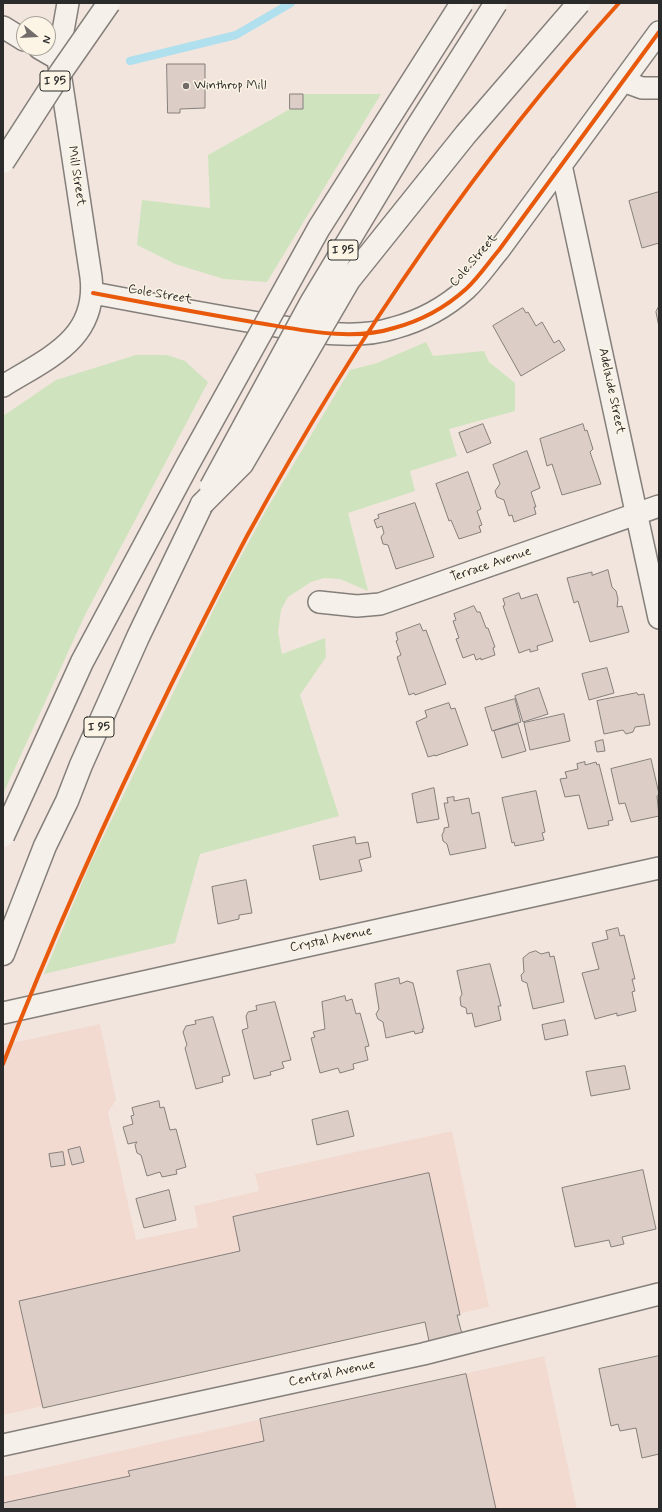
<!DOCTYPE html>
<html>
<head>
<meta charset="utf-8">
<style>
	body { margin:0 }
	#map { position:relative; width:662px; height:1512px; overflow:hidden; background:#f2e5dd; font-family:Mynerve,sans-serif }
	canvas { display:block }
	.frame { position:absolute; inset:0; border:4px solid #2b2b2b; pointer-events:none }
	.north { position:absolute; left:16px; top:16px; width:40px; height:40px; box-sizing:border-box; background:#fcf5e5; border:1px solid #a8a49b; border-radius:50%; rotate:108deg; font-size:11px; font-weight:700; line-height:16px; text-align:center; color:#2b2b2b }
	.north::after { content:''; display:block; margin:auto; width:14px; height:18px; background:#716c69; clip-path:polygon(50% 0,100% 100%,50% 72%,0 100%) }
</style>
</head>
<body>
<div id="map">
<canvas width="662" height="1512"></canvas>
<div class="frame"></div>
<div class="north">N</div>
</div>
<script>
const g = document.querySelector('canvas').getContext('2d');
g.lineJoin = 'round';
function fill(path, color) { g.fillStyle = color; g.fill(path, 'evenodd'); }
function trace(path, color, width, dash) { g.strokeStyle = color; g.lineWidth = width; g.lineCap = dash ? 'butt' : 'round'; g.setLineDash(dash || []); g.stroke(path); }
function write(font, color, halo, rows, align = 'center') {
  g.font = font + ' Mynerve,sans-serif'; g.lineWidth = 3; g.setLineDash([]); g.textBaseline = 'middle'; g.strokeStyle = halo; g.fillStyle = color; for (const [text, x, y, turn = 0] of rows) {
    g.save(); g.translate(x, y); g.rotate((+turn || 0) * Math.PI / 180); g.textAlign = isNaN(turn) ? turn : align; if (halo) g.strokeText(text, 0, 0); g.fillText(text, 0, 0); g.restore();
  }
}
fill(new Path2D(`
	M100 1024 116 1100 108 1112 136 1240 198 1227 194 1206 259 1191 255 1174 452 1131 489 1307 3 1415V1045Z
	M544 1356 577 1509H3V1477Z`), '#f2dad0');
fill(new Path2D(`
	M303 94H381L267 282 224 279 175 264 137 245 142 200 210 208 208 155 290 109H303Z
	M426 342 433 356 484 351 489 362 515 383V411L449 429 457 456 410 471 415 491 348 513 368 591 340 579 324 578 311 582 288 597 281 610 278 632 282 654 325 638 326 657 300 695 339 816 200 854 175 943 44 974 90 864 226 584 265 512 350 370 377 363Z
	M136 355H167L185 361 208 382 85 615 3 794V416L56 380Z`), '#cfe4be');
trace(new Path2D(`
	M130 61 236 35 291 3`), '#b0dfee', 8);
const building = new Path2D(`
	M167 64H205V108L180 109V113H168Z
	M290 94H303V109H290Z
	M659 192V243L642 248 629 201Z
	M659 306V327L656 312Z
	M523 308 526 313 528 312 536 326 542 322 554 343 559 340 565 350 521 376 493 326Z
	M483 424 491 443 467 453 459 433Z
	M583 424 585 431 587 430 593 449 590 452 601 484 562 495 552 464 547 466 540 439Z
	M527 451 540 488 531 492 536 507H534L536 514 514 522 512 515 509 516 504 500 497 497 495 491 500 484 493 465Z
	M468 472 481 509 477 511 482 525 479 526 481 532 459 539 451 520 449 521 436 484Z
	M415 503 434 557 396 569 388 545 383 544 381 537 384 533 382 526 377 528 374 520 379 518 378 515Z
	M608 570 612 587 616 591 618 599 617 607 622 606 629 632 590 642 578 601 574 603 567 578 592 572V575Z
	M519 593 521 599 537 594 553 641 537 646 538 650 530 652V649L519 653 503 606 505 605 503 599Z
	M474 606 477 612H480L486 628H488L495 647 493 648 495 655 481 660V658L476 660 474 654 463 658 456 639 459 638 453 621 456 620 454 614Z
	M420 624 423 631 426 630 446 684 415 695 414 693 409 695 397 657 401 655 396 641 398 640 396 633Z
	M607 668 614 693 589 700 582 674Z
	M539 688 548 714 523 722 515 696Z
	M637 693 638 695 644 694 650 725 635 727 633 732 626 734 623 730 604 734 597 701Z
	M515 699 521 722 492 731 485 708Z
	M449 703 451 709 455 708 468 745 435 756V755L428 757 416 722 427 717 425 711Z
	M564 714 570 741 530 750 524 723Z
	M518 724 526 751 502 758 494 731Z
	M603 740 605 751 597 752 595 742Z
	M651 759 659 794 657 796 659 816 631 822 625 803 619 804 611 769Z
	M585 762V765L596 762 597 765 599 764 613 820 608 821 609 825 588 829 579 795 565 797 560 779 567 778 565 772 578 769 577 764Z
	M434 788 439 819 417 823 412 794Z
	M536 791 545 832 542 833 544 840 515 846 514 842 512 843 502 798Z
	M454 797V801L469 798 472 814 479 812 486 848 450 855 447 844 443 841 442 835 444 831V828L449 827 444 803H448L447 798Z
	M355 837 356 844 368 842 371 857 359 860 362 871 320 880 313 846Z
	M246 880 252 913 239 915V919L218 924 212 887Z
	M618 928 620 936 624 935 635 979H632L635 991 632 992 636 1011 617 1016V1013L595 1019 582 973 599 969 592 943 608 939 606 931Z
	M536 951 541 954 549 952 550 957 554 956 564 1002 533 1009 527 983 522 981 521 975 524 972 523 958 529 953Z
	M490 964 501 1006H498L501 1020 475 1027 472 1013 467 1014 466 1008 461 1006 460 998 462 994 457 971Z
	M399 978 400 984 407 981 413 983 424 1029H422L423 1032 415 1034 414 1031 386 1038 383 1022 378 1019 376 1014 379 1009 375 984Z
	M345 996 346 1001 352 999 356 1014 360 1013 369 1046 365 1047 368 1060 353 1064 354 1069 340 1073 338 1068 320 1073 311 1038 315 1037 313 1032 325 1029 322 1002Z
	M275 1002 291 1060 282 1062 284 1068 270 1072 271 1075 254 1079 242 1030 248 1028 246 1016 248 1012 257 1010 256 1006Z
	M213 1017 230 1075 222 1077 223 1082 196 1089 185 1048 187 1045 183 1032 186 1026 196 1024 195 1021Z
	M565 1020 568 1035 545 1040 542 1025Z
	M625 1066 630 1089 591 1096 586 1072Z
	M159 1101 160 1108 164 1107 170 1130 176 1129 186 1167 176 1170 177 1174 162 1177 160 1172 147 1176 141 1155 137 1153 135 1145 137 1142 128 1144 123 1127 133 1124 131 1116 134 1115 132 1108Z
	M348 1111 354 1136 317 1145 312 1120Z
	M80 1147 84 1162 72 1165 68 1150Z
	M63 1152 65 1165 51 1167 49 1154Z
	M643 1170 656 1229 622 1237 624 1244 611 1247 609 1240 575 1247 562 1188Z
	M429 1173 460 1315H457L462 1334 429 1341 425 1322 43 1408 19 1301 240 1251 233 1217Z
	M169 1190 176 1220 144 1228 136 1199Z
	M659 1356V1454L642 1458 636 1428 620 1431 618 1424 611 1426 599 1369Z
	M466 1374 496 1509H3V1503L130 1476 128 1471 264 1441 260 1419Z`);
fill(building, '#ddcdc7');
trace(building, '#857f7b', 1);
const minor = new Path2D(`
	M3 27 24 40
	M39 48 58 59
	M623 81 642 88H659
	M561 165 659 618
	M93 293C146 303 200 313 253 322 298 329 350 342 394 328 420 321 446 307 466 289 478 278 488 263 499 250L659 32
	M3 386C48 358 98 339 91 277L58 59 68 3
	M319 602 357 606 380 604 659 506
	M3 1013 659 868
	M3 1445 423 1354 659 1294`);
const motorway = new Path2D(`
	M3 954 45 846 67 801 81 765 138 637 202 504`);
trace(minor, '#857f7b', 24);
trace(motorway, '#857f7b', 25);
trace(minor, '#f5f0ea', 21);
trace(motorway, '#f5f0ea', 22);
const motorwayBridge = new Path2D(`
	M3 162 61 72 109 3
	M211 487 311 303 414 132 496 3
	M202 504 242 464 349 280 466 134 579 3
	M3 836 82 662 187 466 319 228 462 3`);
trace(motorwayBridge, '#857f7b', 25, []);
trace(motorwayBridge, '#f5f0ea', 22);
trace(new Path2D(`
	M93 293C146 303 200 313 253 322 298 329 350 342 394 328 420 321 446 307 466 289 478 278 488 263 499 250L659 32
	M3 1064C53 935 110 809 171 685 196 635 221 585 247 536 350 348 475 162 619 3`), '#e8590c', 4);
for (const [x, y, r, color] of [
	[186,86,4,"#716c69"]
]) { const dot = new Path2D(); dot.arc(x, y, r, 0, 2 * Math.PI); g.fillStyle = color; g.fill(dot); trace(dot, '#fcf5e5', 1.5); }
for (const [x, y, w] of [
	[55,81,30],
	[343,250,30],
	[99,727,30]
]) { const box = new Path2D(); box.roundRect(x - w / 2, y - 10, w, 20, 3); g.fillStyle = '#fcf5e5'; g.fill(box); trace(box, '#2b2b2b', 1); }
write('bold 12px', '#2b2b2b', null, [
	["I 95",55,81],
	["I 95",343,250],
	["I 95",99,727]
]);
write('13px', '#2b2b2b', '#fcf5e5', [
	["Winthrop Mill",194,86]
], 'left');
write('13px', '#2b2b2b', '#fcf5e5', [
	["Mill Street",76,176,81],
	["Cole Street",474,261,-49],
	["Cole Street",160,295,10],
	["Adelaide Street",611,391,78],
	["Terrace Avenue",491,565,-19],
	["Crystal Avenue",331,940,-12],
	["Central Avenue",332,1374,-12]
]);
</script>
</body>
</html>
